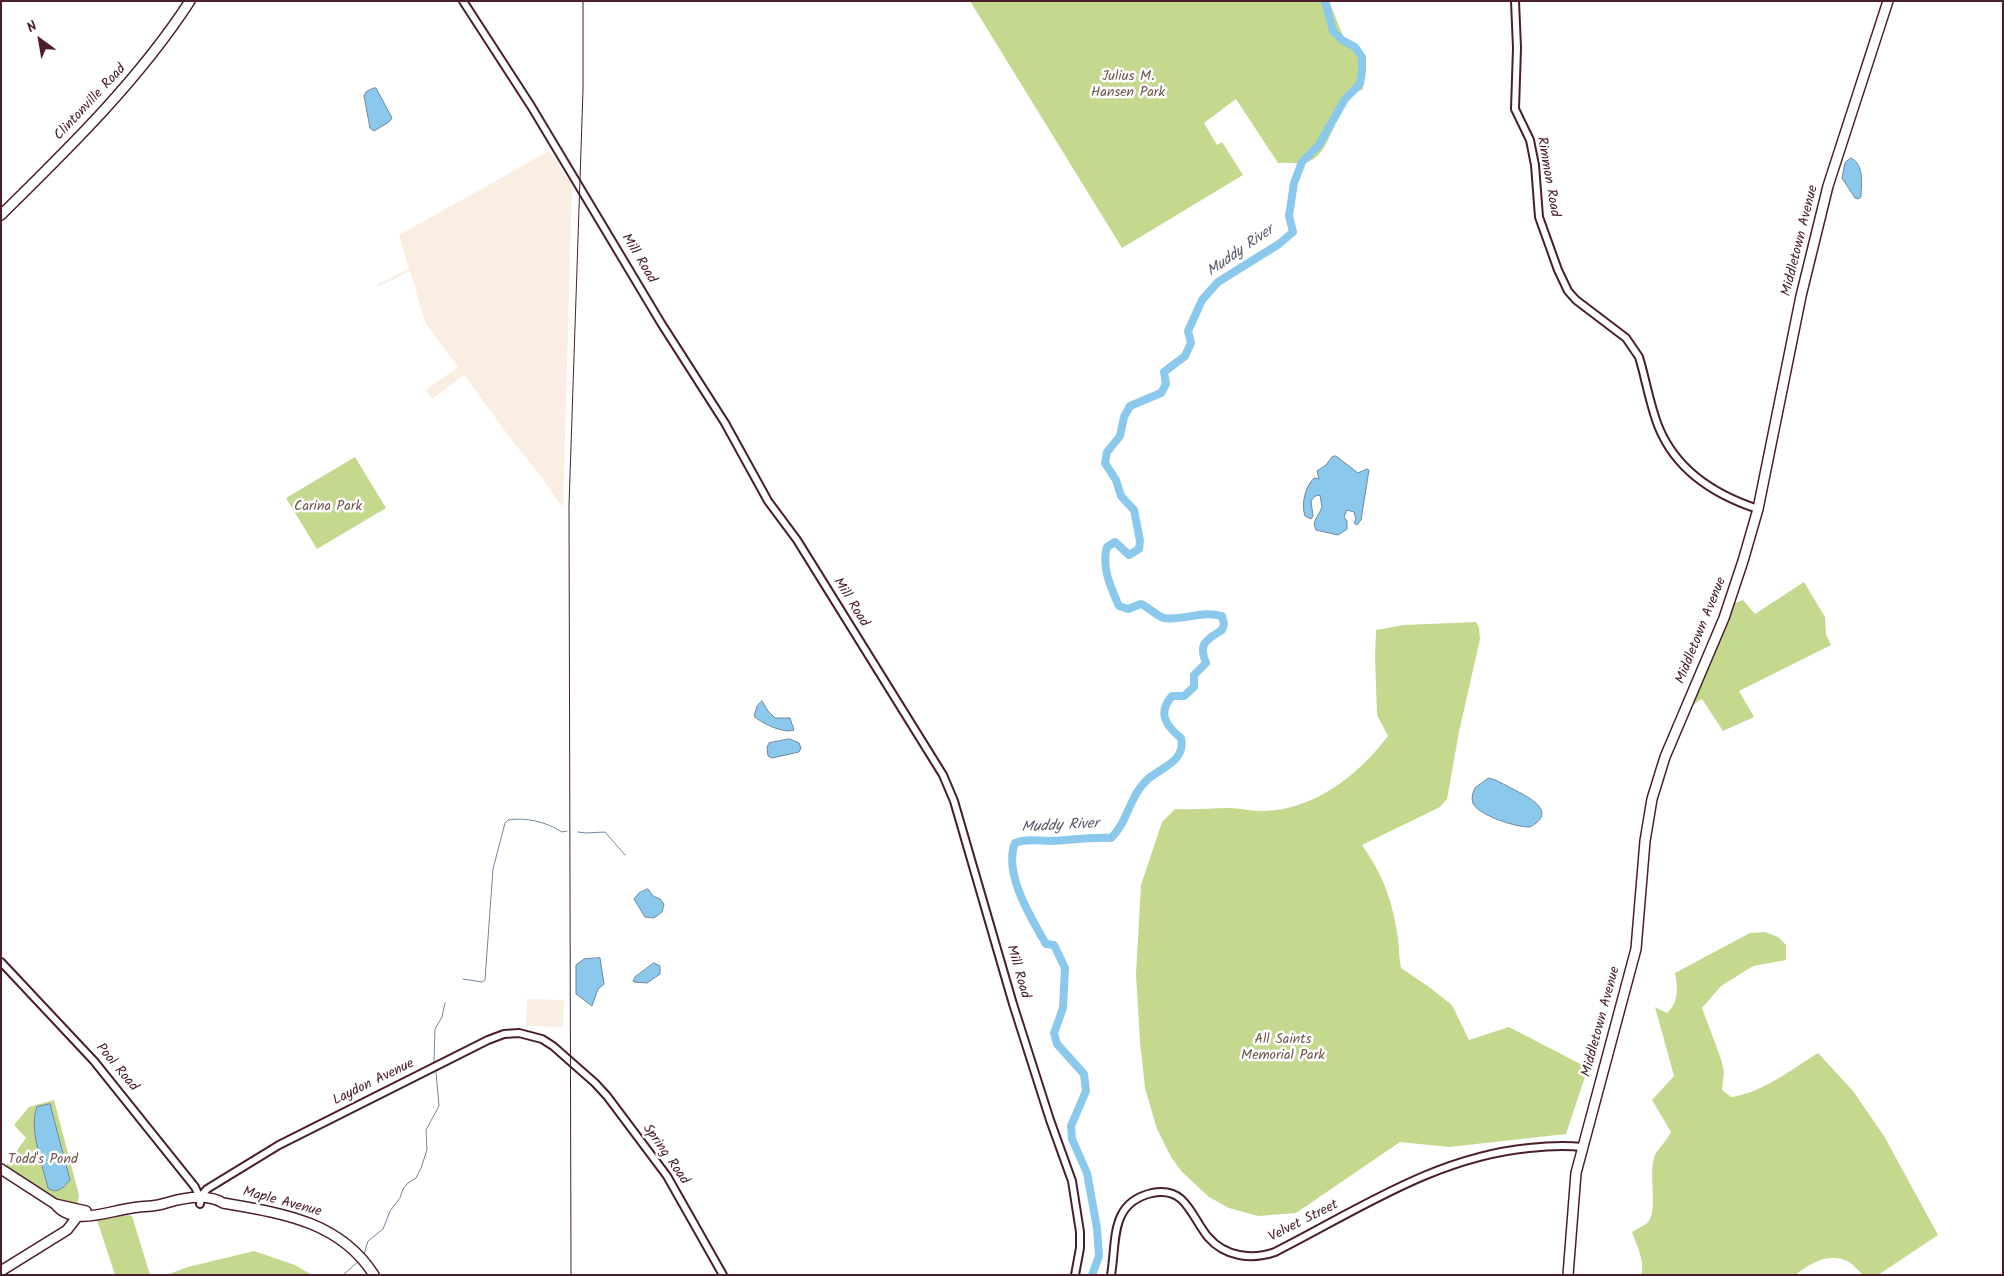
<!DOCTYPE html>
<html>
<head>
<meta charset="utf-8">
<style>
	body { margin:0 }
	#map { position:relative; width:2004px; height:1276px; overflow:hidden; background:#fff; font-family:Kalam,sans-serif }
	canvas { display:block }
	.frame { position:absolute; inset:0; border:2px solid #4a1f2b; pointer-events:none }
	.north { position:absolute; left:15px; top:15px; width:50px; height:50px; -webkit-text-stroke:4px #fff; paint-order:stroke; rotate:328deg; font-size:14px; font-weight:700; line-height:20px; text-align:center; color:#4a1f2b }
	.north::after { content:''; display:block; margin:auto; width:18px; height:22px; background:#4a1f2b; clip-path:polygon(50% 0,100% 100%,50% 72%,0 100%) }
</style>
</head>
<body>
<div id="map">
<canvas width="2004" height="1276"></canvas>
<div class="frame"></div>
<div class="north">N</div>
</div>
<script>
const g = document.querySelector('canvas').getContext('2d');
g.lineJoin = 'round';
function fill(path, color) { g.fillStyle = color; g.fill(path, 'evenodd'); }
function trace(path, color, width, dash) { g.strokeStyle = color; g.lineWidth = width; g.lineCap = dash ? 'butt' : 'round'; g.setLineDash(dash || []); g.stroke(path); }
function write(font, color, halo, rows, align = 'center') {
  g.font = font + ' Kalam,sans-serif'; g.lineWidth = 5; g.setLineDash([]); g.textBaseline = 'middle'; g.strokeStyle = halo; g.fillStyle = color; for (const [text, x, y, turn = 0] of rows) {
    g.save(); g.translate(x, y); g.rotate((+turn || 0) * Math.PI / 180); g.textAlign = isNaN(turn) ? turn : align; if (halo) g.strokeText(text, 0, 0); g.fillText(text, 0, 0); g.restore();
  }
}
fill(new Path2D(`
	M549 151 572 186 563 508 540 475 514 443 464 375 432 399 426 390 458 367 425 322 410 271 380 286 378 284 409 269 399 235Z
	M527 999 564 1000 563 1027 526 1026Z`), '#faede2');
fill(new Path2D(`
	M970 1H1329L1345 41 1360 53 1363 89C1334 102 1334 150 1310 161 1302 165 1288 162 1278 163L1236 99 1204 123 1217 145 1222 142 1243 175 1122 248Z
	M355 457 386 508 317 549 286 498Z
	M1804 582 1825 617 1826 634 1831 645 1739 691 1754 717 1723 731 1702 699 1693 705 1735 603 1743 600 1755 614Z
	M1476 622 1479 627 1480 639 1459 732 1447 799 1440 807 1362 845C1384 877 1392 899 1398 938 1399 948 1399 958 1401 968L1429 987 1452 1005 1469 1040 1509 1027 1588 1068 1566 1134 1449 1147 1400 1142 1296 1213 1258 1216 1229 1208 1209 1197 1182 1172 1171 1157 1157 1129 1145 1088 1140 1042 1136 974 1141 885 1162 822 1175 809C1194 810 1211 808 1229 808 1239 808 1250 811 1260 811 1311 812 1358 776 1388 736L1377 715 1375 656 1376 630 1404 625Z
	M1765 932 1778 937 1786 945V960L1753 966 1721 986 1702 1008 1721 1059 1724 1072 1722 1090 1731 1097C1760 1094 1794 1068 1818 1053L1853 1091 1884 1136 1938 1235 1878 1275H1863C1859 1271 1854 1265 1849 1262 1829 1251 1811 1263 1795 1275H1641C1646 1263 1636 1244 1632 1232 1636 1229 1642 1227 1646 1224 1660 1214 1647 1173 1655 1155 1659 1147 1667 1141 1671 1132L1652 1100 1674 1076 1655 1007 1667 1013C1679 1001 1678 989 1675 973L1750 933Z
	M54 1100 79 1195 77 1207 49 1197 5 1167 26 1138 14 1125 29 1107Z
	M128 1215 132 1216 150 1275H115L97 1220Z
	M254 1251 295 1265 312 1275H166L188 1267Z`), '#c4d88e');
const water = new Path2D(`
	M374 88H376L392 118 389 122 374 131 370 128 364 96 366 92Z
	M1851 158C1865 165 1861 184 1861 197L1858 199 1855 198 1842 178 1845 163Z
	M1336 456 1358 473 1367 469 1369 470 1361 520 1357 525 1354 523 1356 519 1354 512 1347 510 1344 517 1347 521V529L1338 535 1316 530C1311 521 1319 516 1322 507L1320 495 1315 496 1311 501 1313 516 1311 519 1305 516C1301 504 1305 487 1314 478L1319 479 1317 471 1326 465 1332 457Z
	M762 701 768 711 775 718H790L794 730C784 734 764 724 756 718L754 716 757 706Z
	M790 739 799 743 801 748 799 752 772 758 768 756 767 747 769 743Z
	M1489 778C1498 780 1506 786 1515 790 1530 798 1558 812 1530 827 1518 828 1477 815 1473 803 1471 798 1473 792 1475 788Z
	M648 889 653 896 660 899 664 904 662 912 654 918 645 917 634 899 639 893Z
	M600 958 604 984 598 989 592 1006 576 994V965L584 959Z
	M654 963 660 966V974L647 983 634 982 633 981 635 977Z
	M50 1104 70 1180C64 1187 57 1195 48 1188 43 1167 28 1127 37 1107Z`);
fill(water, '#8bc9ec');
trace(water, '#71859f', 1);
trace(new Path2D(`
	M578 832 586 833 605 832 625 855
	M463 979 482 982 485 980 493 869 505 823 508 820C527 817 546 822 562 832L567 831
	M434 1062 435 1029 442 1017 445 1003
	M364 1254 368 1241 383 1229 390 1211 400 1198 403 1189 408 1183 416 1178 421 1168 427 1150 426 1130 439 1106 436 1072
	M343 1275 359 1261`), '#71859f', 1);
trace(new Path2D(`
	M1092 1275 1099 1256 1097 1228 1087 1173 1072 1139 1071 1126 1086 1091 1084 1074 1057 1044 1054 1033 1063 1008 1065 968 1054 945 1046 944C1031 918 1003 873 1015 843 1027 838 1038 841 1051 841 1072 840 1090 837 1111 838 1128 822 1129 796 1148 779 1162 767 1186 761 1181 738 1166 726 1157 713 1172 696H1184L1194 687V675L1206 663C1198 643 1206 640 1222 630L1224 624 1222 616C1202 610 1183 621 1164 618 1156 616 1149 607 1141 604L1128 609 1119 606C1111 588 1101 567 1107 547L1115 542 1129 555 1139 549 1140 541 1134 510 1121 496 1116 480 1105 463 1107 452 1120 436 1124 417 1130 406 1161 393 1166 384 1164 372 1185 356 1191 343 1188 331 1202 300 1218 282 1279 244 1293 232 1289 216 1294 183 1302 162 1319 145 1345 99 1360 84 1362 71V57L1355 47 1342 40 1333 31 1325 1`), '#8bc9ec', 8);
const minor = new Path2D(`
	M463 1 531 106 661 323 725 423 768 501 797 540 943 775 954 801 1013 1004 1050 1120 1072 1181 1080 1232V1248L1075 1275
	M1515 1 1517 48 1515 109 1530 140 1535 165 1539 217 1558 270 1568 291 1576 300 1626 338 1639 357C1646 380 1650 406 1659 428 1677 471 1715 495 1758 509
	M1 962 94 1061 195 1187 200 1198
	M200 1204 201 1196 207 1189 279 1145 488 1040 504 1034 519 1033 542 1039 553 1046 595 1083 607 1096 667 1176 723 1275
	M1111 1275C1117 1241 1109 1203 1152 1193 1162 1191 1173 1192 1181 1199 1192 1209 1198 1225 1208 1237 1225 1257 1252 1260 1275 1252 1358 1210 1435 1157 1529 1148 1547 1146 1565 1145 1582 1147`);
const major = new Path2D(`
	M1 215C69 148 138 81 190 1
	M1 1169 55 1204C73 1227 108 1211 132 1208 143 1206 155 1207 166 1203 183 1198 207 1193 223 1203 281 1213 340 1221 374 1275
	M55 1204 86 1211
	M1 1271 67 1230 81 1212
	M1568 1275 1576 1173 1636 949 1645 841 1652 799 1665 757 1724 618 1743 561 1758 509 1801 296 1828 186 1888 1`);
trace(minor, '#4a1f2b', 10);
trace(major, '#4a1f2b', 12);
trace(minor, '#fff', 6);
trace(major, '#fff', 9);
trace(new Path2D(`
	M571 1275 569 505 583 90V1`), '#4a1f2b', 1);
write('14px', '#6f5649', '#fff', [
	["Julius M.",1128,78],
	["Hansen Park",1128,94],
	["Carina Park",328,508],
	["All Saints",1283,1041],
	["Memorial Park",1283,1057],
	["Todd's Pond",43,1161]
]);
write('14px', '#4a1f2b', '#fff', [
	["Clintonville Road",91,103,-47],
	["Rimmon Road",1547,177,80],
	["Middletown Avenue",1801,241,-76],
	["Mill Road",638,259,59],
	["Mill Road",850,603,58],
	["Middletown Avenue",1702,631,-68],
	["Mill Road",1017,972,74],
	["Middletown Avenue",1602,1022,-75],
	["Pool Road",116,1068,50],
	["Laydon Avenue",374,1083,-26],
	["Spring Road",665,1155,55],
	["Maple Avenue",282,1203,15],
	["Velvet Street",1304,1222,-27]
]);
write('italic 15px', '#615a6f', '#fff', [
	["Muddy River",1241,252,-35],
	["Muddy River",1060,827,-3]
]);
</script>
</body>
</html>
